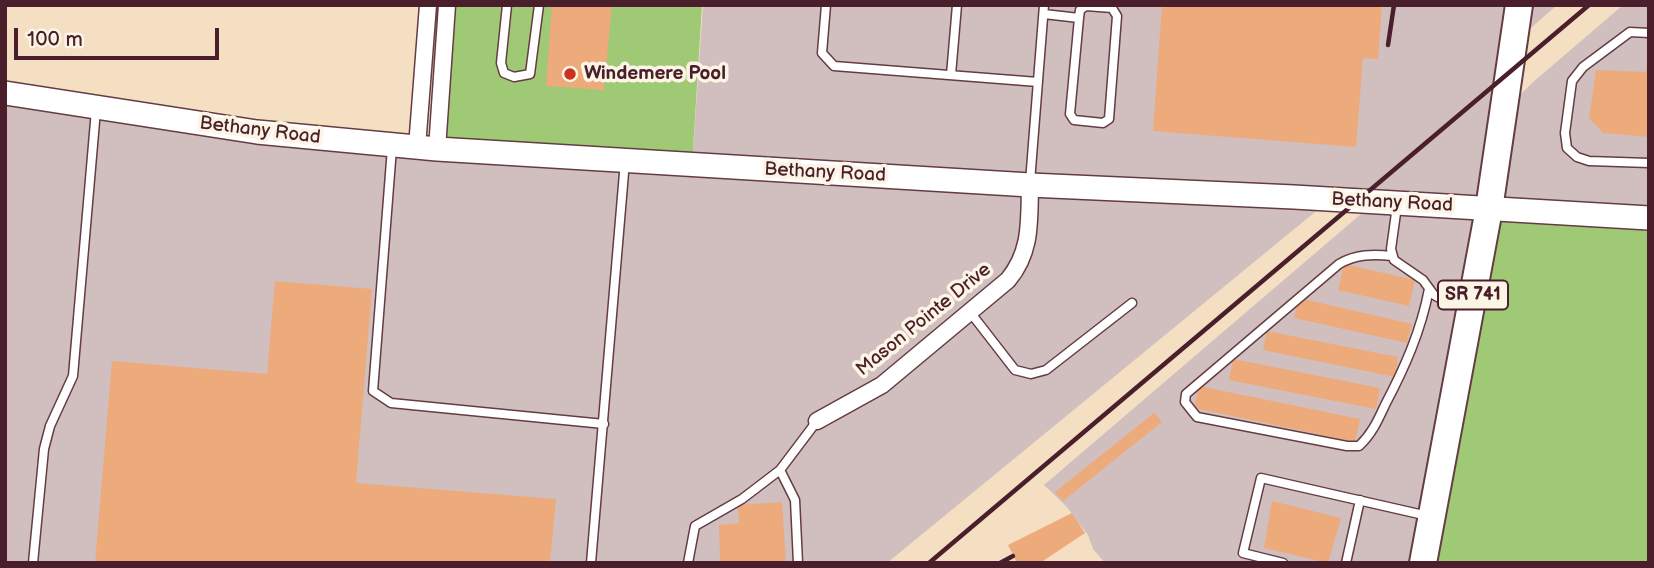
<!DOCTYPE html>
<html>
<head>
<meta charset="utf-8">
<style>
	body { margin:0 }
	#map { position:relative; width:1654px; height:568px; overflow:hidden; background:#f5dfc3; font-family:"Balsamiq Sans",sans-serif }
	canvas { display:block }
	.frame { position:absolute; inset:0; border:7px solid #4a1f2b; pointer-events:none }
	.scale { position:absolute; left:14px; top:28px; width:205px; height:32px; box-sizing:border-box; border:4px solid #4a1f2b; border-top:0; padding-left:9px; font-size:21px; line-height:24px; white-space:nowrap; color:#4a1f2b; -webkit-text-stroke:5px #fcf5e5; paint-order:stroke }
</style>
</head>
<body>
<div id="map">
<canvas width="1654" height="568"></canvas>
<div class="frame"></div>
<div class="scale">100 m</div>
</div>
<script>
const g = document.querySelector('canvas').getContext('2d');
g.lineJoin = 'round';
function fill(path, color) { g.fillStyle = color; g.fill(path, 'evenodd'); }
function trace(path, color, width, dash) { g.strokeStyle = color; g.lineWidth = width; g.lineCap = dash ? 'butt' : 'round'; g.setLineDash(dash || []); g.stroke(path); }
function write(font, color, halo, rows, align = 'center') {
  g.font = font + ' "Balsamiq Sans",sans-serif'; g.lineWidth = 7; g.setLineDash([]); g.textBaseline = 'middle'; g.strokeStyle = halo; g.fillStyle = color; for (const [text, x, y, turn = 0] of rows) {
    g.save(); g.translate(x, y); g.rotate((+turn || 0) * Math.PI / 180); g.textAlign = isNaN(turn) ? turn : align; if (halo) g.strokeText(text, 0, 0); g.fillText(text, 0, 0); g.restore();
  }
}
fill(new Path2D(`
	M703 5H1557L1515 42 1506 109 1532 83 1623 5H1649V218L1425 563H1105L1093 549 1088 535 1066 506 1044 485 1375 202 1331 199 887 563H5V93L156 117 692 165Z`), '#d1bfbf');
fill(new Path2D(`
	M447 5H702L692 165 437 149Z
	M1489 209 1649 218V563H1425Z`), '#9fc975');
fill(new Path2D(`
	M552 5H612L604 90 546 86Z
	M1162 5H1382L1378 59 1363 58 1356 147 1153 131Z
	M1647 63H1649V137L1603 133 1589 118 1596 70 1646 72Z
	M1344 264 1415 280 1409 306 1338 290Z
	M275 281 372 289 356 483 556 499 550 563H95L112 361 267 374Z
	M1299 298 1412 324 1407 343 1294 318Z
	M1267 331 1398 357 1395 377 1263 350Z
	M1233 359 1380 388 1376 409 1229 380Z
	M1199 386 1360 419 1355 442 1194 408Z
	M1154 413 1162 422 1063 501 1055 492Z
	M1272 501 1341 518 1328 563 1264 548Z
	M782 502 786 563H720L719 525 739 523 738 505Z
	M1072 513 1085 533 1040 563H1017L1008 545Z`), '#edaa7b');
const lane = new Path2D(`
	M507 5 501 63 504 73 514 77 530 74 539 5
	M826 5 822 53 834 66 1038 82
	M1044 14 1079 18 1070 114 1074 120 1103 123 1109 119 1117 16 1112 8 1086 6 1080 10 1079 18
	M1649 33 1630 32 1583 67 1572 81 1565 133 1567 148 1577 157 1589 161 1649 163
	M951 75 957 5
	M392 148 373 391 391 403 604 424
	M1030 182 1044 5
	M1397 206 1391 249 1394 260 1423 280 1434 295 1443 300 1467 306
	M1392 256C1373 254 1356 254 1339 264L1186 394 1185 402 1197 417 1347 446H1359C1372 434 1378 420 1385 405 1405 367 1421 331 1429 289
	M970 312 1015 370 1031 374 1046 370 1132 303
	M780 470 795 500 798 563
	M33 563 44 449 50 426 73 376 96 110
	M591 563 625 161
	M688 563 695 526 742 499 780 470 817 421
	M1283 563 1243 553 1261 478 1428 516
	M1346 563 1360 500`);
const street = new Path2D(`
	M417 147 428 5
	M437 149 447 5
	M817 421 882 385 1008 280C1032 251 1029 221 1030 185`);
const secondary = new Path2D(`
	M5 93 257 132 437 149 1030 185 1294 197 1649 218`);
const primary = new Path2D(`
	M1423 563 1489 209 1519 5`);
trace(lane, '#643c42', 11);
trace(street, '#643c42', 19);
trace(secondary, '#643c42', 26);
trace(primary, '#643c42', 30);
trace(lane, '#fff', 8);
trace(street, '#fff', 16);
trace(secondary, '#fff', 23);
trace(primary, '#fff', 26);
trace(new Path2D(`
	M1388 45 1394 5
	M929 563 1589 5
	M1000 563 1013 556`), '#4a1f2b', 4.5);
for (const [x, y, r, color] of [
	[570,74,7,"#c8321e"]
]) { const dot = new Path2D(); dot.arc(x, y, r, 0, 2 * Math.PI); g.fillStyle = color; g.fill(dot); trace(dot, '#fcf5e5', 2.5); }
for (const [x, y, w] of [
	[1473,295,70]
]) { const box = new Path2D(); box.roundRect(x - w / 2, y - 14.5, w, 29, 5); g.fillStyle = '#fcf5e5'; g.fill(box); trace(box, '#4a1f2b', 2); }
write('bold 18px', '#4a1f2b', null, [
	["SR 741",1473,295]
]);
write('bold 19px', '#4a1f2b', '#fcf5e5', [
	["Windemere Pool",584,74]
], 'left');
write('19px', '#4a1f2b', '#fcf5e5', [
	["Bethany Road",260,131,7],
	["Bethany Road",825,173,3],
	["Bethany Road",1392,203,3],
	["Mason Pointe Drive",924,320,-39]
]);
</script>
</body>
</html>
